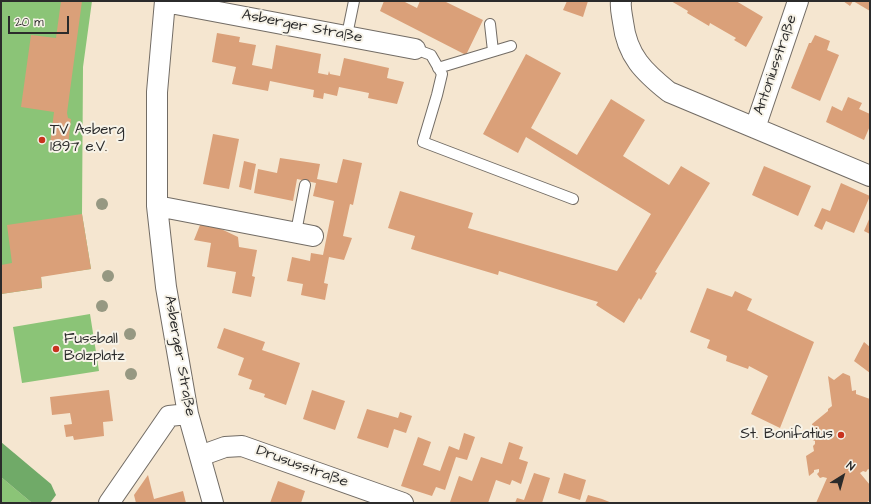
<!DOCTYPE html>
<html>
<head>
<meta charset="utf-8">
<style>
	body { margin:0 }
	#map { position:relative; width:871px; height:504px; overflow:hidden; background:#f5e6d0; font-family:"Architects Daughter",sans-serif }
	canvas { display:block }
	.frame { position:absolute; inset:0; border:2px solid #2b2b2b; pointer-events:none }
	.north { position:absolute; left:823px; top:456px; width:40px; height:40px; -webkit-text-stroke:3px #f7f3e8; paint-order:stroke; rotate:37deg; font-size:11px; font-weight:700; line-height:16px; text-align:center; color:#2b2b2b }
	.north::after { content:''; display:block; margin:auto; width:14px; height:18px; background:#2b2b2b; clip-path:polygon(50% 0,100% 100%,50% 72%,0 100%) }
	.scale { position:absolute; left:8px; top:16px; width:61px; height:18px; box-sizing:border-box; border:2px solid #2b2b2b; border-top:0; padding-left:5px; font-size:12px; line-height:14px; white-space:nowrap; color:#2b2b2b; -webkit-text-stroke:3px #f7f3e8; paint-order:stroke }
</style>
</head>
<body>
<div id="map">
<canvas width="871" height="504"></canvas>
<div class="frame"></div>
<div class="north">N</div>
<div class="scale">20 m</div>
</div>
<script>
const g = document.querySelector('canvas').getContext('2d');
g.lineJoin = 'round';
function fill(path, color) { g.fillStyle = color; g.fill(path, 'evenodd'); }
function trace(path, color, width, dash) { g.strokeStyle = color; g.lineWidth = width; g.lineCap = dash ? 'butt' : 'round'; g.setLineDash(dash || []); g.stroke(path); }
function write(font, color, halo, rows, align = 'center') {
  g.font = font + ' "Architects Daughter",sans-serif'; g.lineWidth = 4; g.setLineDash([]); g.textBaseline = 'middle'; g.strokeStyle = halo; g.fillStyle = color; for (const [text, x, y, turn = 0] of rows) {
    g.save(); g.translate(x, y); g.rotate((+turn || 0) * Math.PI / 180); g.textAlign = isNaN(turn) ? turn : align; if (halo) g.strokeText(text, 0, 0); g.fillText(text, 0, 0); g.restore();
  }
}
fill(new Path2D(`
	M1 1H92L83 67 82 214 91 269 41 276 42 288 1 294Z
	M90 314 99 371 22 383 13 327Z
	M1 477 32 503H1Z`), '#8bc477');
fill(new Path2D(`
	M1 442 51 484 56 495 50 503H32L1 477Z`), '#70aa68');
fill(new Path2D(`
	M61 1H82L67 113 68 118 71 119 68 146 50 143 54 112 21 107 31 35 56 38Z
	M384 1H403L417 8 420 1H444L483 20 466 55 380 11Z
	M567 1H588L583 17 563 10Z
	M671 1H736L763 17 746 47 734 40 736 38 710 23 709 26 687 13 688 11Z
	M843 1H870V11L853 1 850 6Z
	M217 33 240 37 239 42 256 45 252 65 272 69 276 45 321 54 318 73 328 75 329 71 330 74 340 76 344 58 389 68 387 78 404 82 397 104 368 98 369 93 339 87 337 96 324 93 323 99 313 97 314 90 270 81 268 91 232 84 236 67 212 62Z
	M815 35 830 41 827 50 839 55 820 101 791 88 809 43H811Z
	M526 54 561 73 531 128 577 155 611 99 645 120 623 156 669 185 681 166 710 183 655 272 657 273 641 300 639 298 624 323 596 305 598 302 499 271 498 275 411 249 415 236 388 228 400 191 473 213 468 228 617 271 651 214 526 137 518 153 483 134Z
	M848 97 862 103 859 109 870 114V126L864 140 826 122 832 106 842 111Z
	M213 134 239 139 229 189 203 184Z
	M280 158 320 164 317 179 337 183 343 159 362 163 353 205 350 204 343 236 352 238 344 260 329 257 324 283 328 284 325 300 301 295 303 284 287 281 292 257 310 261 311 253 323 255 334 201 313 196 316 183 297 179 293 201 254 193 258 169 277 173Z
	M244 161 256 164 251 190 239 187Z
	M764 166 811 186 798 216 752 195Z
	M841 183 870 196 854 233 826 221 822 230 814 226 822 208 830 211Z
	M82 214 91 269 41 277 42 288 1 294V265L12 263 7 225Z
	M870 217V234L864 231Z
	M202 220 238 237 239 247 257 250 252 276 255 277 251 297 232 293 236 272 207 267 211 243 194 240Z
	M707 288 732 297 735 291 752 299 747 310 814 342 780 428 751 414 768 376 749 366 748 369 726 361 727 356 707 348 710 340 690 332Z
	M224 328 265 342 262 350 300 363 286 405 264 397 265 394 249 389 252 380 238 375 244 358 217 348Z
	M864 342 870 347V373L854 361Z
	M843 373 850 376 852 391 856 390V394L870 399V470L868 469 866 472 863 471 860 473 870 485V500L866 503H816L827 478 823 477 820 478 817 474 819 472V469L814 470V472L809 476 806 456 814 451 813 446 815 444V441L810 439 813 431 812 424 828 411V409L832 406 828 376 834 380Z
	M109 390 113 421 103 422 104 436 74 440 73 436 66 437 64 425 72 424 70 413 52 415 50 397Z
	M312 390 345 401 335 430 303 419Z
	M367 409 398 418 400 412 412 416 406 433 394 429 388 448 357 438Z
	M464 433 475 437 467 460 456 457 445 490 436 487 432 496 401 486 418 437 431 442 423 465 440 471 449 446 459 450Z
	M509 442 523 447 519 459 528 462 521 484 512 480 510 485 496 480 488 503 450 502 459 476 472 481 481 457 502 464Z
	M534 473 550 478 542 503H515L517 498 524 500Z
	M564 473 586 480 580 500 558 493Z
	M148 475 154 499 183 491 186 503H136L134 495Z
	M278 481 305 491 301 503H270Z
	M588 495 602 499 612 503H585Z`), '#daa079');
const service = new Path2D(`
	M490 24 493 51
	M347 35 354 1
	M415 49 431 55 442 74 437 95 423 142 573 199
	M438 68 511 46
	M296 232 305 185`);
const minor = new Path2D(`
	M165 1 157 92V206L166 287 188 414 213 503
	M621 1C620 8 622 15 623 22 627 56 644 72 669 92L870 176
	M165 2 415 49
	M755 128 798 1
	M157 206 313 236
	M200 456 225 447 242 446 403 503
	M109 503 169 416 188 414`);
trace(service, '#726c65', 12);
trace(minor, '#726c65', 22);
trace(service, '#fff', 10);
trace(minor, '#fff', 20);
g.fillStyle = '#969882';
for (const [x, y] of [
	[102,204],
	[108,276],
	[102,306],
	[130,334],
	[131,374]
]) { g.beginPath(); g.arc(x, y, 6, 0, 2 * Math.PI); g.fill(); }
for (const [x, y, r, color] of [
	[42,140,4,"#c8321e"],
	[56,349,4,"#c8321e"],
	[841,435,4,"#c8321e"]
]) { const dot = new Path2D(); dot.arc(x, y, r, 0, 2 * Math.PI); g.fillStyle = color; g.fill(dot); trace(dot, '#f7f3e8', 1.5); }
write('15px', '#2b2b2b', '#f7f3e8', [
	["Asberger Straße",302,27,11],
	["Antoniusstraße",776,65,-71],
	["Asberger Straße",179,356,80],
	["Drususstraße",302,467,20]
]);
write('15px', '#2b2b2b', '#f7f3e8', [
	["TV Asberg",50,131],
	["1897 e.V.",50,148],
	["Fussball",64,340],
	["Bolzplatz",64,357],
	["St. Bonifatius",833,435,"right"]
], 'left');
</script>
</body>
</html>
